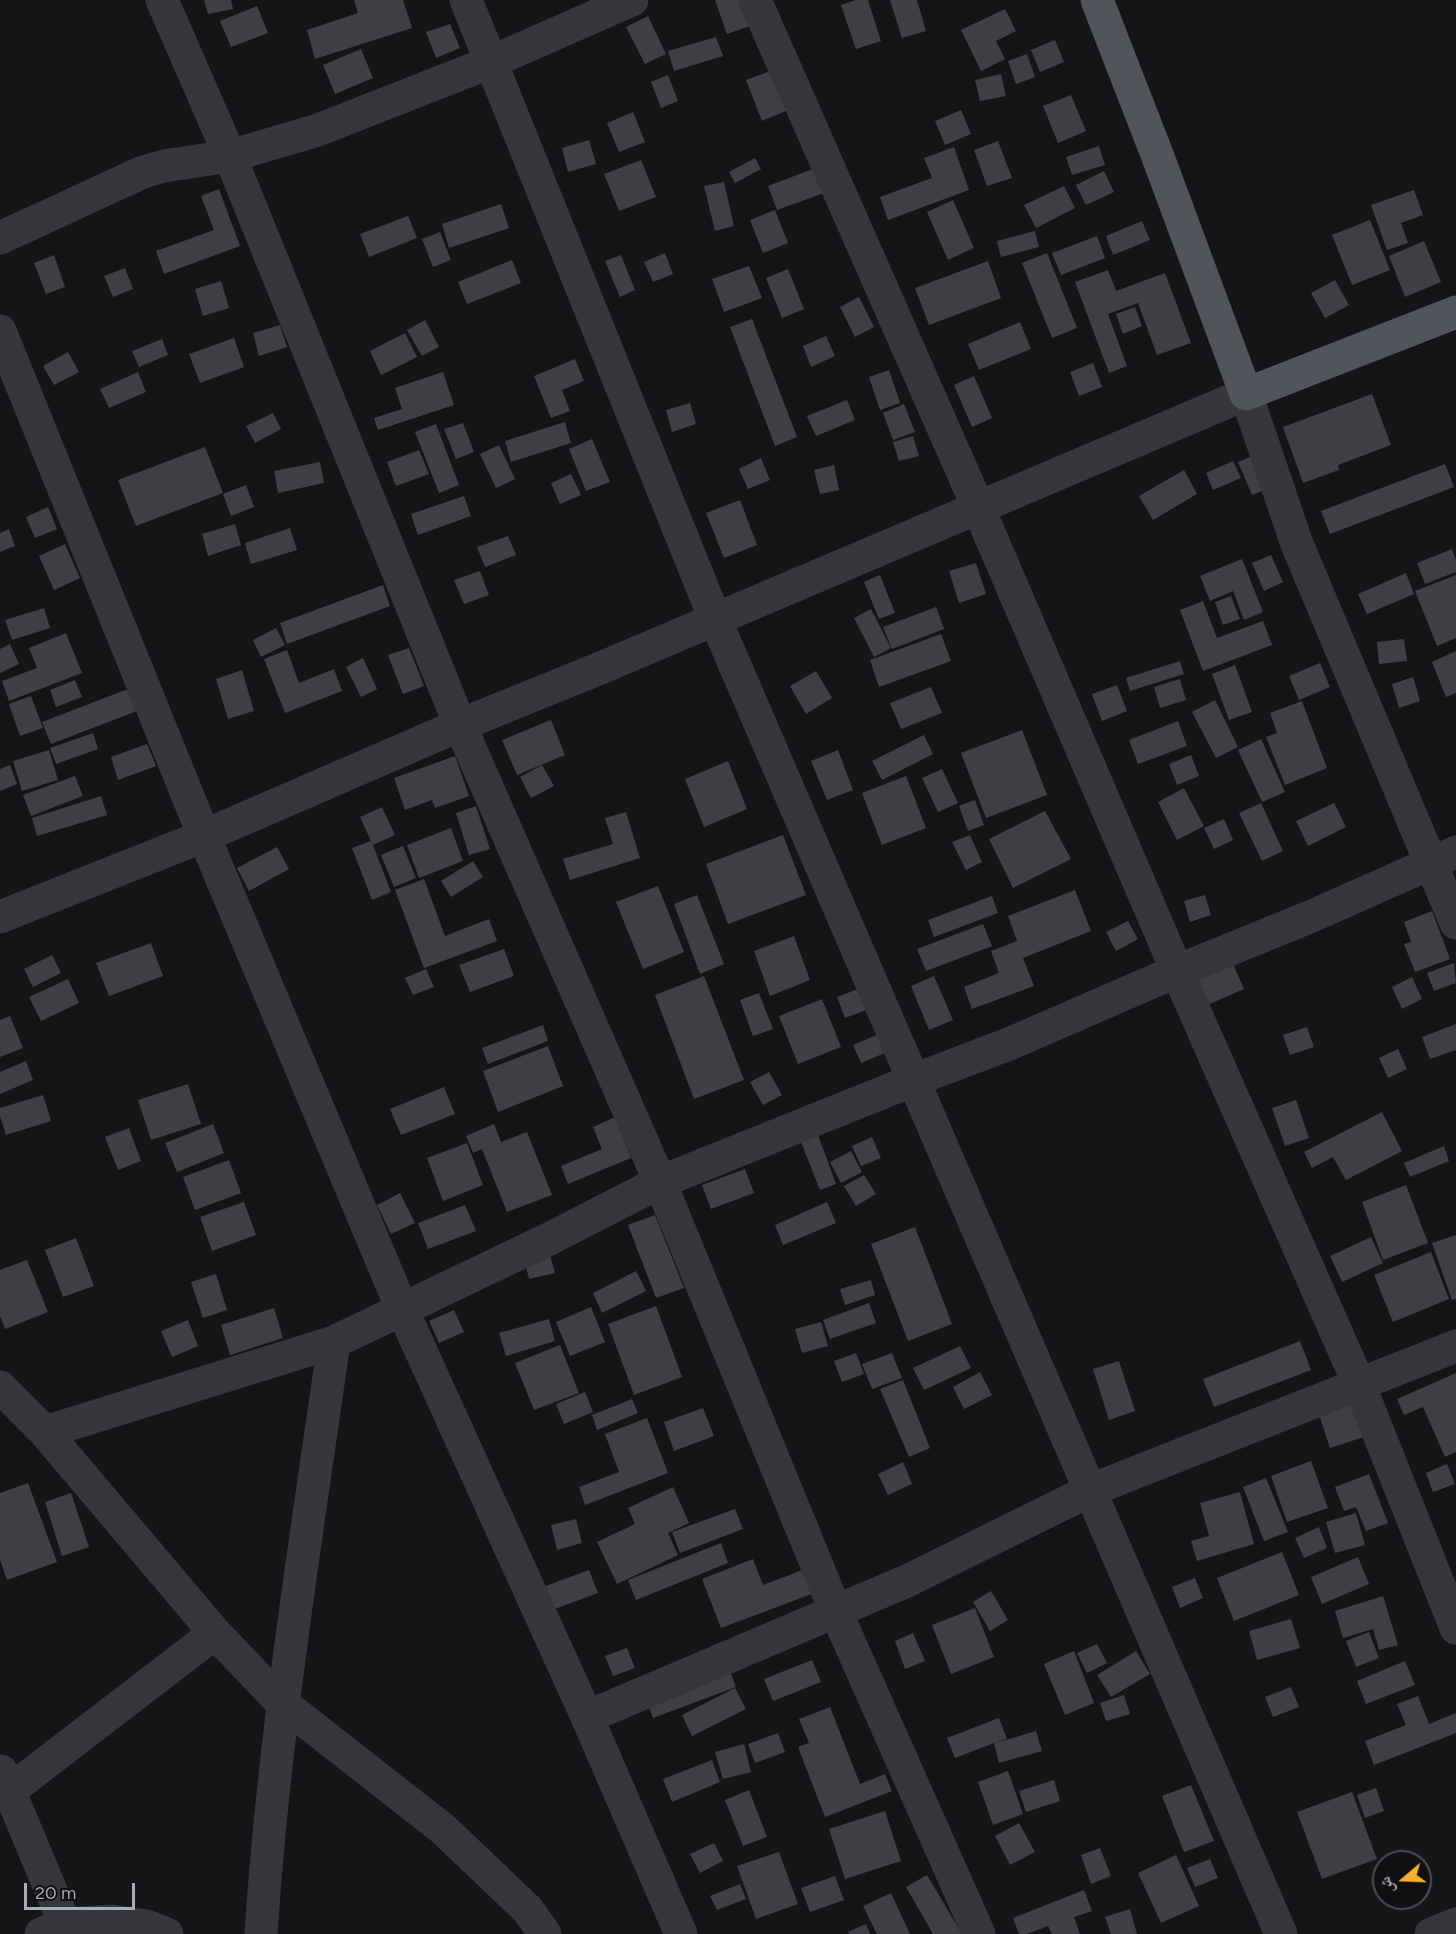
<!DOCTYPE html>
<html>
<head>
<meta charset="utf-8">
<style>
	body { margin:0 }
	#map { position:relative; width:1456px; height:1934px; overflow:hidden; background:#151517; font-family:Figtree,"Noto Naskh Arabic",sans-serif }
	canvas { display:block }
	.north { position:absolute; left:1372px; top:1850px; width:60px; height:60px; box-sizing:border-box; background:#101012; border:2px solid #4c4e54; border-radius:50%; rotate:251deg; font-size:16px; font-weight:700; line-height:24px; text-align:center; color:#a7acb8 }
	.north::after { content:''; display:block; margin:auto; width:21px; height:27px; background:#f6b12e; clip-path:polygon(50% 0,100% 100%,50% 72%,0 100%) }
	.scale { position:absolute; left:24px; top:1883px; width:111px; height:27px; box-sizing:border-box; border:3px solid #a7acb8; border-top:0; padding-left:8px; font-size:18px; line-height:21px; white-space:nowrap; color:#a7acb8; -webkit-text-stroke:4px #101012; paint-order:stroke }
</style>
</head>
<body>
<div id="map">
<canvas width="1456" height="1934"></canvas>
<div class="north">ش</div>
<div class="scale">20 m</div>
</div>
<script>
const g = document.querySelector('canvas').getContext('2d');
g.lineJoin = 'round';
function fill(path, color) { g.fillStyle = color; g.fill(path, 'evenodd'); }
function trace(path, color, width, dash) { g.strokeStyle = color; g.lineWidth = width; g.lineCap = dash ? 'butt' : 'round'; g.setLineDash(dash || []); g.stroke(path); }
fill(new Path2D(`
	M204 0H231L233 9 208 14Z
	M354 0H403L412 28 315 59 307 30 358 13Z
	M715 0H740L750 26 727 34Z
	M856 0H868L881 41 856 49 841 5Z
	M890 0H917L926 31 902 38Z
	M257 6 268 33 231 47 220 21Z
	M1005 9 1016 31 996 41 1005 59 981 71 961 30Z
	M648 16 666 54 645 64 626 27Z
	M450 24 460 48 436 58 426 32Z
	M716 37 723 56 674 71 668 51Z
	M1055 40 1064 62 1040 72 1031 50Z
	M361 49 373 78 335 94 323 65Z
	M1027 54 1035 77 1016 84 1008 61Z
	M773 70 788 110 762 121 746 80Z
	M1001 74 1006 96 980 101 975 80Z
	M668 75 678 101 661 108 651 82Z
	M1071 95 1086 131 1058 143 1043 106Z
	M961 110 971 134 945 145 935 121Z
	M633 112 645 142 619 152 607 123Z
	M589 140 596 164 568 172 562 148Z
	M998 141 1012 178 987 186 974 150Z
	M1099 146 1105 165 1072 175 1066 157Z
	M954 147 969 190 888 220 880 197 932 178 924 158Z
	M755 158 761 169 735 183 729 172Z
	M641 160 656 197 619 211 604 174Z
	M826 164 835 189 777 210 768 186Z
	M1104 171 1114 192 1086 205 1076 185Z
	M724 182 734 226 715 231 704 186Z
	M1064 186 1075 208 1036 228 1024 205Z
	M219 189 240 246 164 274 156 251 214 230 201 196Z
	M1414 190 1423 215 1401 223 1408 243 1387 250 1371 205Z
	M953 200 974 248 948 260 927 212Z
	M501 204 509 228 449 248 442 224Z
	M775 210 788 243 763 253 750 220Z
	M408 216 417 238 369 257 360 234Z
	M1370 220 1390 270 1352 285 1332 235Z
	M1142 221 1150 240 1113 255 1106 236Z
	M1035 231 1039 247 1001 257 997 241Z
	M440 232 451 260 433 267 422 239Z
	M1097 236 1105 258 1061 275 1052 253Z
	M1424 241 1441 282 1405 297 1389 256Z
	M665 253 673 274 653 282 644 262Z
	M1047 253 1077 328 1052 338 1022 263Z
	M54 255 65 287 46 294 34 263Z
	M621 255 635 290 620 297 605 261Z
	M512 260 521 283 467 304 458 282Z
	M988 261 1001 298 929 325 915 288Z
	M749 266 762 298 724 312 712 279Z
	M125 268 133 289 113 297 104 276Z
	M788 269 804 309 782 318 766 278Z
	M1108 270 1116 291 1165 273 1191 343 1157 355 1138 303 1108 314 1127 366 1109 373 1075 282Z
	M1335 280 1349 305 1325 318 1311 293Z
	M221 281 229 308 203 316 195 289Z
	M859 297 874 327 855 337 840 307Z
	M1135 307 1142 326 1123 334 1116 314Z
	M752 319 797 437 775 446 730 327Z
	M425 320 439 347 422 356 407 330Z
	M1020 322 1031 349 979 370 968 344Z
	M280 325 287 347 259 356 253 333Z
	M405 333 417 357 381 375 370 351Z
	M826 336 835 356 811 367 803 346Z
	M234 338 244 367 200 383 189 354Z
	M162 339 168 355 139 367 132 351Z
	M68 352 79 372 54 385 43 366Z
	M575 359 584 381 562 390 570 411 551 418 534 376Z
	M1093 363 1102 387 1079 396 1070 372Z
	M889 370 900 403 880 410 869 377Z
	M138 372 146 392 109 408 100 389Z
	M443 372 454 405 378 430 374 418 402 409 395 388Z
	M974 376 992 418 972 427 954 385Z
	M1372 394 1391 445 1338 465 1339 470 1303 483 1283 427Z
	M847 400 855 420 816 436 807 416Z
	M690 403 696 424 672 432 666 410Z
	M904 404 915 432 893 440 883 413Z
	M273 413 281 429 255 443 246 426Z
	M565 422 571 443 511 462 505 441Z
	M463 423 474 452 456 459 444 429Z
	M436 424 459 485 439 493 415 432Z
	M913 436 919 456 899 461 893 442Z
	M592 439 610 482 586 491 569 449Z
	M499 445 515 479 496 488 480 454Z
	M205 447 223 493 136 526 118 480Z
	M419 450 429 474 396 486 387 462Z
	M1259 453 1273 486 1252 495 1238 462Z
	M761 458 770 480 748 489 739 469Z
	M1233 461 1241 478 1213 490 1206 473Z
	M320 462 324 483 278 493 274 471Z
	M1445 464 1454 487 1330 534 1321 511Z
	M834 465 839 490 820 494 814 470Z
	M1184 470 1197 494 1153 520 1139 496Z
	M571 474 581 495 560 504 551 483Z
	M246 485 254 507 231 516 223 494Z
	M464 496 471 516 418 535 411 514Z
	M740 500 757 545 724 558 706 513Z
	M48 507 57 529 35 538 26 517Z
	M235 524 241 545 208 556 202 534Z
	M290 528 297 550 251 564 245 543Z
	M9 529 15 546 0 552V533Z
	M508 536 516 555 485 567 477 547Z
	M65 544 80 578 54 590 39 556Z
	M1452 549 1456 560V572L1425 584 1417 563Z
	M1271 555 1283 582 1264 591 1252 563Z
	M1242 559 1263 612 1244 620 1233 591 1210 601 1200 576Z
	M976 563 986 594 959 603 949 571Z
	M480 571 489 595 464 604 454 580Z
	M1406 573 1414 594 1367 614 1358 594Z
	M880 575 895 613 879 619 864 582Z
	M1456 575V638L1437 646 1415 591Z
	M383 585 390 606 287 644 280 623Z
	M1231 596 1240 619 1223 625 1215 602Z
	M1203 601 1217 638 1263 621 1272 645 1203 671 1180 610Z
	M936 607 944 629 892 649 883 627Z
	M44 608 50 628 12 640 5 620Z
	M871 609 891 648 874 657 854 618Z
	M276 628 285 645 261 657 253 640Z
	M66 633 82 673 9 701 2 681 37 668 29 648Z
	M941 634 951 661 879 687 870 660Z
	M1404 639 1407 661 1379 664 1377 642Z
	M10 644 19 664 0 673V649Z
	M409 648 424 686 403 694 388 655Z
	M287 650 299 683 334 669 342 691 285 713 264 659Z
	M1456 651V693L1446 697 1432 662Z
	M363 658 377 689 361 697 346 667Z
	M1180 661 1184 674 1130 691 1126 678Z
	M1320 663 1330 687 1299 700 1289 676Z
	M1235 665 1252 712 1229 720 1212 674Z
	M242 670 254 711 228 719 216 679Z
	M816 671 832 698 806 714 790 686Z
	M1413 677 1420 701 1399 708 1392 684Z
	M1180 679 1186 700 1160 708 1154 687Z
	M75 680 82 697 56 707 50 690Z
	M141 684 150 706 51 744 42 722Z
	M1117 685 1127 711 1102 721 1092 694Z
	M931 687 942 713 901 729 890 703Z
	M31 696 43 728 20 736 9 704Z
	M1215 700 1238 747 1216 758 1192 712Z
	M1302 701 1327 768 1285 785 1266 737 1277 733 1270 713Z
	M551 720 565 755 517 775 502 740Z
	M1178 721 1187 746 1138 764 1129 740Z
	M1022 730 1047 795 986 818 961 753Z
	M93 733 98 749 56 764 50 748Z
	M924 735 933 754 882 780 872 761Z
	M1261 739 1285 792 1262 802 1238 750Z
	M147 744 156 766 118 780 111 757Z
	M49 750 58 780 22 791 13 761Z
	M838 750 853 790 827 800 811 761Z
	M1191 755 1199 776 1177 785 1169 764Z
	M455 756 469 796 435 808 432 800 405 810 394 778Z
	M728 761 747 809 704 827 685 779Z
	M10 765 17 784 0 791V769Z
	M542 765 554 786 531 798 520 777Z
	M942 769 958 803 938 812 922 778Z
	M75 776 83 796 31 816 23 795Z
	M906 776 926 828 882 845 862 793Z
	M1184 788 1204 826 1177 840 1158 802Z
	M101 796 107 815 37 836 32 818Z
	M975 800 984 825 968 831 959 806Z
	M1261 803 1283 851 1262 861 1239 813Z
	M1334 803 1346 827 1308 846 1296 821Z
	M476 806 490 849 469 855 456 813Z
	M382 807 395 835 373 845 391 892 372 900 352 848 371 841 360 817Z
	M1045 811 1071 859 1013 888 989 839Z
	M626 812 640 858 570 880 563 859 613 844 605 818Z
	M1224 819 1233 840 1214 849 1204 828Z
	M451 828 463 861 419 878 407 845Z
	M783 835 806 895 728 924 706 864Z
	M970 835 982 862 966 870 952 842Z
	M403 846 416 878 394 887 381 855Z
	M277 847 289 869 249 891 237 868Z
	M473 861 483 877 451 897 441 881Z
	M424 879 445 936 489 919 497 941 424 968 395 890Z
	M658 886 684 952 643 969 616 902Z
	M1075 890 1091 931 1023 958 1034 986 972 1009 964 987 999 973 991 951 1017 941 1008 916Z
	M697 895 724 964 700 974 674 904Z
	M1205 895 1211 915 1190 922 1184 901Z
	M992 896 998 913 934 937 928 920Z
	M1432 911 1450 959 1415 972 1404 944 1411 942 1404 922Z
	M1128 921 1138 939 1116 951 1106 932Z
	M983 924 992 946 926 971 917 949Z
	M794 936 810 980 770 996 754 951Z
	M151 943 163 976 109 996 96 963Z
	M504 949 514 976 470 992 459 965Z
	M52 955 61 973 33 987 24 969Z
	M1231 959 1244 989 1207 1005 1193 976Z
	M1454 963 1456 983 1434 991 1427 973Z
	M426 969 434 987 413 995 405 978Z
	M704 976 744 1080 694 1099 655 995Z
	M934 976 953 1020 929 1030 911 986Z
	M1412 977 1422 999 1402 1009 1392 987Z
	M68 979 79 1003 41 1021 29 997Z
	M858 989 866 1010 845 1018 837 997Z
	M759 993 773 1029 753 1036 740 1000Z
	M822 999 841 1047 798 1064 779 1016Z
	M10 1016 23 1048 0 1057V1020Z
	M1456 1024V1050L1430 1059 1422 1037Z
	M543 1025 548 1041 488 1064 482 1048Z
	M1307 1027 1314 1047 1290 1055 1283 1035Z
	M877 1035 885 1053 861 1063 853 1045Z
	M548 1046 563 1086 498 1112 483 1071Z
	M1398 1049 1407 1069 1388 1078 1379 1058Z
	M26 1061 33 1080 0 1094V1072Z
	M769 1072 782 1095 763 1105 750 1082Z
	M188 1084 201 1124 151 1140 138 1100Z
	M444 1087 455 1114 401 1135 390 1109Z
	M43 1095 51 1121 6 1135 0 1116V1108Z
	M1296 1100 1309 1138 1285 1146 1272 1108Z
	M1382 1112 1402 1151 1346 1180 1333 1157 1312 1168 1304 1152Z
	M615 1117 631 1158 568 1184 561 1166 602 1149 593 1127Z
	M213 1124 224 1153 177 1172 165 1143Z
	M494 1124 501 1142 527 1132 552 1195 507 1212 482 1149 473 1153 466 1136Z
	M129 1128 141 1161 118 1170 105 1137Z
	M818 1135 836 1184 820 1190 801 1142Z
	M872 1137 881 1158 861 1166 852 1146Z
	M467 1143 483 1185 443 1201 427 1158Z
	M1444 1146 1449 1161 1410 1177 1404 1163Z
	M851 1151 862 1172 841 1183 830 1162Z
	M229 1160 241 1193 195 1210 183 1177Z
	M745 1169 754 1193 711 1209 702 1185Z
	M864 1175 876 1194 856 1206 844 1186Z
	M1406 1185 1428 1243 1383 1260 1362 1202Z
	M400 1193 415 1223 391 1234 377 1205Z
	M244 1202 256 1235 212 1251 200 1217Z
	M827 1202 836 1223 783 1245 775 1225Z
	M465 1205 476 1231 428 1249 418 1223Z
	M655 1215 684 1288 656 1298 628 1225Z
	M915 1227 952 1324 908 1341 871 1244Z
	M1456 1235V1299L1452 1300 1432 1243Z
	M1371 1237 1383 1263 1342 1282 1330 1256Z
	M76 1238 94 1286 63 1297 45 1250Z
	M549 1252 555 1273 529 1279 524 1258Z
	M1431 1252 1449 1299 1393 1322 1374 1275Z
	M27 1260 48 1312 5 1329 0 1316V1270Z
	M636 1271 646 1291 602 1313 593 1293Z
	M216 1274 227 1310 203 1318 191 1282Z
	M871 1280 875 1295 845 1305 840 1289Z
	M869 1303 876 1323 830 1339 823 1320Z
	M656 1306 682 1377 634 1395 608 1324Z
	M591 1307 605 1342 570 1356 556 1322Z
	M274 1308 283 1338 230 1355 221 1325Z
	M454 1310 464 1332 439 1343 429 1321Z
	M549 1319 555 1341 506 1356 499 1333Z
	M188 1320 198 1346 172 1357 161 1331Z
	M821 1322 828 1346 802 1353 795 1329Z
	M1300 1341 1311 1370 1214 1407 1203 1379Z
	M560 1345 579 1393 534 1410 515 1363Z
	M960 1346 971 1368 924 1390 913 1368Z
	M856 1353 864 1374 842 1382 834 1361Z
	M892 1353 902 1378 872 1389 862 1364Z
	M1119 1361 1135 1411 1109 1420 1093 1369Z
	M980 1372 992 1395 964 1409 953 1387Z
	M1456 1373V1452L1445 1457 1423 1407 1404 1415 1397 1399Z
	M903 1380 930 1448 909 1457 880 1389Z
	M585 1392 593 1412 564 1424 556 1404Z
	M1354 1397 1367 1436 1330 1448 1317 1408Z
	M632 1399 638 1413 597 1430 592 1415Z
	M703 1408 714 1436 674 1451 664 1422Z
	M647 1418 668 1473 585 1505 579 1487 619 1472 605 1434Z
	M1311 1461 1328 1508 1287 1522 1271 1476Z
	M903 1462 912 1484 888 1495 878 1474Z
	M1447 1464 1455 1484 1433 1492 1426 1473Z
	M1369 1474 1388 1523 1366 1531 1356 1507 1344 1511 1335 1487Z
	M1266 1478 1288 1532 1264 1541 1243 1487Z
	M28 1483 57 1562 7 1580 0 1560V1493Z
	M673 1487 689 1523 668 1533 678 1555 617 1584 597 1542 635 1524 628 1508Z
	M1240 1492 1254 1544 1197 1561 1191 1541 1209 1536 1200 1503Z
	M71 1493 89 1547 62 1556 45 1502Z
	M735 1509 743 1529 680 1553 672 1532Z
	M1356 1513 1365 1545 1335 1553 1326 1522Z
	M576 1519 582 1543 557 1550 551 1525Z
	M1319 1527 1327 1548 1304 1558 1295 1538Z
	M721 1543 728 1563 636 1600 628 1580Z
	M1282 1552 1299 1595 1234 1621 1217 1578Z
	M1358 1557 1369 1584 1322 1604 1311 1577Z
	M753 1559 763 1585 808 1568 817 1592 721 1628 702 1579Z
	M589 1570 598 1593 552 1610 543 1587Z
	M1195 1578 1203 1598 1180 1608 1172 1587Z
	M991 1591 1008 1620 990 1631 973 1602Z
	M1383 1596 1398 1645 1379 1650 1373 1629 1343 1638 1335 1611Z
	M975 1608 994 1657 951 1674 932 1625Z
	M1291 1619 1300 1648 1257 1660 1249 1631Z
	M1369 1632 1379 1658 1356 1667 1346 1641Z
	M913 1633 925 1661 905 1669 895 1641Z
	M1097 1644 1107 1663 1087 1673 1077 1653Z
	M627 1648 635 1668 613 1676 605 1656Z
	M1074 1651 1094 1703 1065 1715 1044 1664Z
	M1136 1651 1150 1674 1111 1697 1097 1675Z
	M812 1660 821 1682 773 1701 764 1679Z
	M1405 1661 1415 1685 1366 1704 1357 1681Z
	M728 1666 736 1687 653 1718 645 1696Z
	M1291 1687 1299 1707 1273 1717 1265 1697Z
	M735 1688 746 1709 692 1736 682 1715Z
	M1124 1695 1130 1714 1106 1721 1100 1703Z
	M1418 1696 1429 1724 1456 1713V1733L1374 1765 1365 1741 1406 1725 1397 1704Z
	M830 1707 860 1784 885 1774 892 1791 825 1817 798 1747 809 1743 799 1719Z
	M999 1718 1007 1739 996 1743 1036 1731 1042 1751 999 1763 994 1743 955 1758 947 1738Z
	M778 1733 785 1752 755 1763 748 1744Z
	M744 1744 751 1772 723 1779 715 1752Z
	M712 1760 720 1782 672 1802 663 1779Z
	M1008 1771 1023 1814 993 1825 978 1782Z
	M1054 1780 1060 1801 1026 1812 1019 1791Z
	M1191 1785 1214 1841 1184 1852 1162 1796Z
	M1376 1788 1384 1811 1365 1818 1357 1795Z
	M749 1790 767 1837 743 1846 725 1800Z
	M1352 1792 1377 1859 1322 1879 1297 1812Z
	M885 1811 901 1861 845 1879 829 1829Z
	M1019 1823 1035 1852 1010 1865 995 1836Z
	M714 1843 723 1861 700 1873 690 1854Z
	M1100 1848 1111 1876 1091 1884 1081 1855Z
	M779 1852 798 1904 756 1919 737 1866Z
	M1176 1855 1199 1906 1161 1923 1138 1873Z
	M1210 1859 1218 1878 1195 1887 1187 1868Z
	M927 1875 962 1934H933L906 1887Z
	M835 1876 844 1900 810 1912 801 1888Z
	M740 1884 746 1899 717 1910 710 1896Z
	M1084 1890 1092 1911 1074 1917 1080 1934H1052L1048 1926 1027 1934H1019L1013 1918Z
	M891 1893 910 1934H877L863 1906Z
	M1130 1909 1137 1934H1111L1105 1917Z
	M866 1924 870 1934H849L848 1932Z`), '#3f4044');
trace(new Path2D(`
	M162 0 230 156 460 725 660 1182 836 1612 979 1934
	M466 0 715 619 1281 1934
	M755 0 978 507 1177 971 1359 1384 1456 1628
	M0 238 143 172 164 166 230 156 318 130 491 62 632 0
	M0 331 204 836 402 1309 587 1717 681 1934
	M0 917 204 836 460 725 603 667 1246 394 1297 544 1456 923
	M0 1387 45 1432 215 1633 282 1703 443 1829 528 1910 545 1934
	M45 1432 334 1342
	M587 1717 907 1581 1091 1490 1456 1346
	M1 1771 65 1924
	M8 1792 215 1633
	M41 1934 65 1924 112 1921 147 1926 167 1934
	M261 1934C274 1735 306 1539 334 1342L551 1238 660 1182 914 1080 1009 1044 1177 971 1312 916 1456 852
	M1431 1934 1456 1924`), '#36373c', 33);
trace(new Path2D(`
	M1097 0 1158 157 1246 394 1456 312`), '#52545b', 33);
</script>
</body>
</html>
